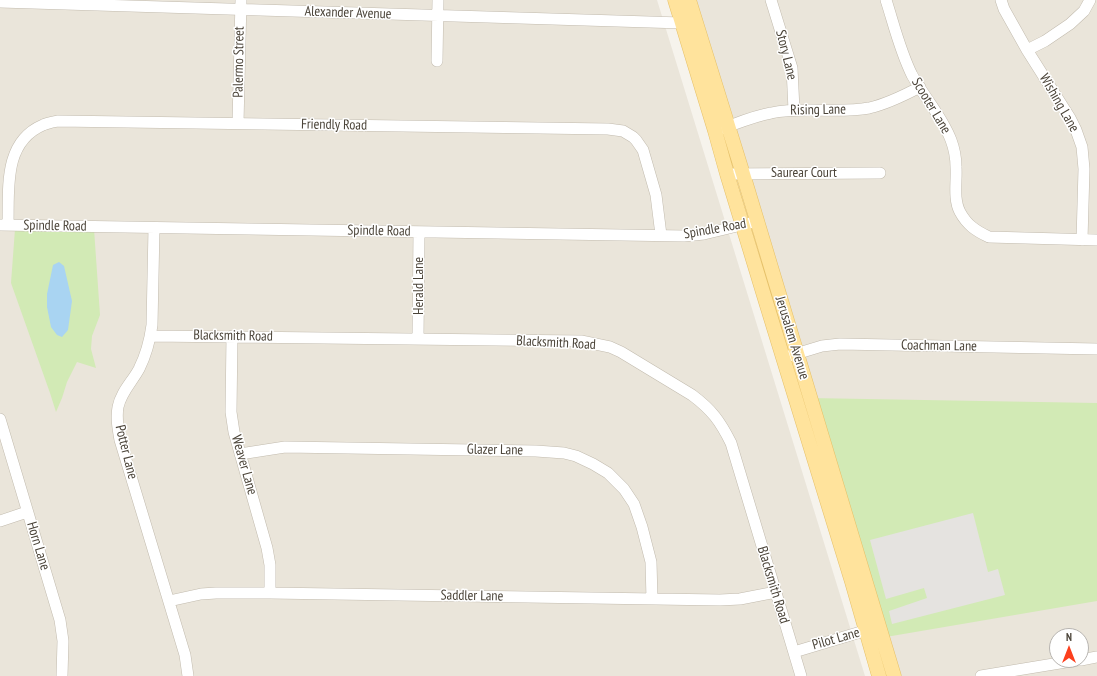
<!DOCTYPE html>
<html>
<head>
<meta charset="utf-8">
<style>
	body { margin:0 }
	#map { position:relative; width:1097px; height:676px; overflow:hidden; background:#f6f3ec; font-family:"PT Sans Narrow",sans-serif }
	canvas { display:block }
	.north { position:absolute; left:1049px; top:628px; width:40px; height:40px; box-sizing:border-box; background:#fff; border:1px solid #b7b4b0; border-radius:50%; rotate:0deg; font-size:11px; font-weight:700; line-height:16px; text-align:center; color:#4b4439 }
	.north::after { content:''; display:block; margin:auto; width:14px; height:18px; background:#fc3f1d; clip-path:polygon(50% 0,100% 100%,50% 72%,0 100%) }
</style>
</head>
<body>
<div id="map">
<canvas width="1097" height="676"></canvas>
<div class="north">N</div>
</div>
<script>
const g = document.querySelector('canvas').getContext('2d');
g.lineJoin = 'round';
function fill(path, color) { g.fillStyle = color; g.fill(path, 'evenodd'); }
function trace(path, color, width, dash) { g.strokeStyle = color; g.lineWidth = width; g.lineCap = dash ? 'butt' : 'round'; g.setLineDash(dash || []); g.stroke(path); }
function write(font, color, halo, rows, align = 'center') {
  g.font = font + ' "PT Sans Narrow",sans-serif'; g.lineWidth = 3; g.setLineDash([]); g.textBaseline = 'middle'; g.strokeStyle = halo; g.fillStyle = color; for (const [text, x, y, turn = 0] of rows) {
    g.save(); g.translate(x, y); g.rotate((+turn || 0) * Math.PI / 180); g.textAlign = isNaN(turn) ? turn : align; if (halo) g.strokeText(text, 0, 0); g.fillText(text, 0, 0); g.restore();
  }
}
fill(new Path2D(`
	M0 0H657L865 676H0Z
	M691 0H1097V676H891ZM1057 636H1081V660H1057Z`), '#eae5da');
fill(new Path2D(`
	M15 229H94L100 315 92 336 91 349 96 368 77 362 67 382 62 398 56 412 50 393 11 283Z
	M809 398 1097 403V601L880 638Z`), '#d2eab5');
fill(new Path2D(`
	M973 513 988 572 998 569 1005 595 892 624 889 611 927 598 924 588 886 599 870 540Z`), '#e5e3e0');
fill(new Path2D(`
	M59 262 64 266 72 301 68 330 62 337 57 335 51 327 47 307V294L53 265Z`), '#a9d4f2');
const minor = new Path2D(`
	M771 0 792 68 794 110
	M886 0C894 25 900 51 912 75 924 97 942 116 951 140 954 148 956 159 956 167 957 181 953 199 960 212 967 225 976 231 989 237L1097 240
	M1001 0 1004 9 1027 50 1070 118 1076 130 1082 147 1084 169 1082 240
	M0 2 682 23 689 21
	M1027 50 1045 41 1070 24 1084 11 1090 0
	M437 61 438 0
	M238 123 241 0
	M721 129C738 123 754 116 771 113 803 106 837 114 869 108 887 104 903 96 920 87
	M727 174 880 173
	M0 225 684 236 704 234 750 223
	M8 225C9 189 3 142 43 125 47 123 53 122 58 121L608 129 623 131 633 137 636 140 643 150 656 195 661 235
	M154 228 152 325C150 340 146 355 139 369 132 382 121 392 118 407 116 418 118 429 120 440L185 655 188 676
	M151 336 581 341 610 347 621 352 692 395C712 410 720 421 731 443L801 676
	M232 336 231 412 234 432 267 548 270 565V593
	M418 339 419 232
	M789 356 822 346 840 344 1097 349
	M0 419 60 620 63 641 62 676
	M240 454 285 447 536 451 564 453 576 456 593 464 608 473 624 489 634 504 642 527 651 562 652 599
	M0 521 27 512
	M169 601 201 594 216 593H270L720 600 740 599 776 592
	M794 652 874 628
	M1081 660 1097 657
	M981 676 1078 660`);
const major = new Path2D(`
	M675 0 715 131 727 174 765 299 852 582 879 676
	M689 0 743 174 894 676`);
trace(minor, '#c2bbae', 12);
trace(major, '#e6c16a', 15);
trace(minor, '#fff', 11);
trace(major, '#ffe39c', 14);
write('14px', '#4b4439', '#fff', [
	["Alexander Avenue",348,13,2],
	["Story Lane",786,55,76],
	["Palermo Street",239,62,-89],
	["Wishing Lane",1059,103,60],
	["Scooter Lane",931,106,59],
	["Rising Lane",818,110,-1],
	["Friendly Road",334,125,1],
	["Saurear Court",804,173],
	["Spindle Road",55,226,1],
	["Spindle Road",715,229,-10],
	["Spindle Road",379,231,1],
	["Herald Lane",419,286,-90],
	["Blacksmith Road",233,336,1],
	["Jerusalem Avenue",792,338,73],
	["Blacksmith Road",556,343,3],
	["Coachman Lane",939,346,1],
	["Glazer Lane",495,450,1],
	["Potter Lane",126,452,76],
	["Weaver Lane",244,465,74],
	["Horn Lane",38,546,73],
	["Blacksmith Road",773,585,73],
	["Saddler Lane",472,596,1],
	["Pilot Lane",836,639,-16]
]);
</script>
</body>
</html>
